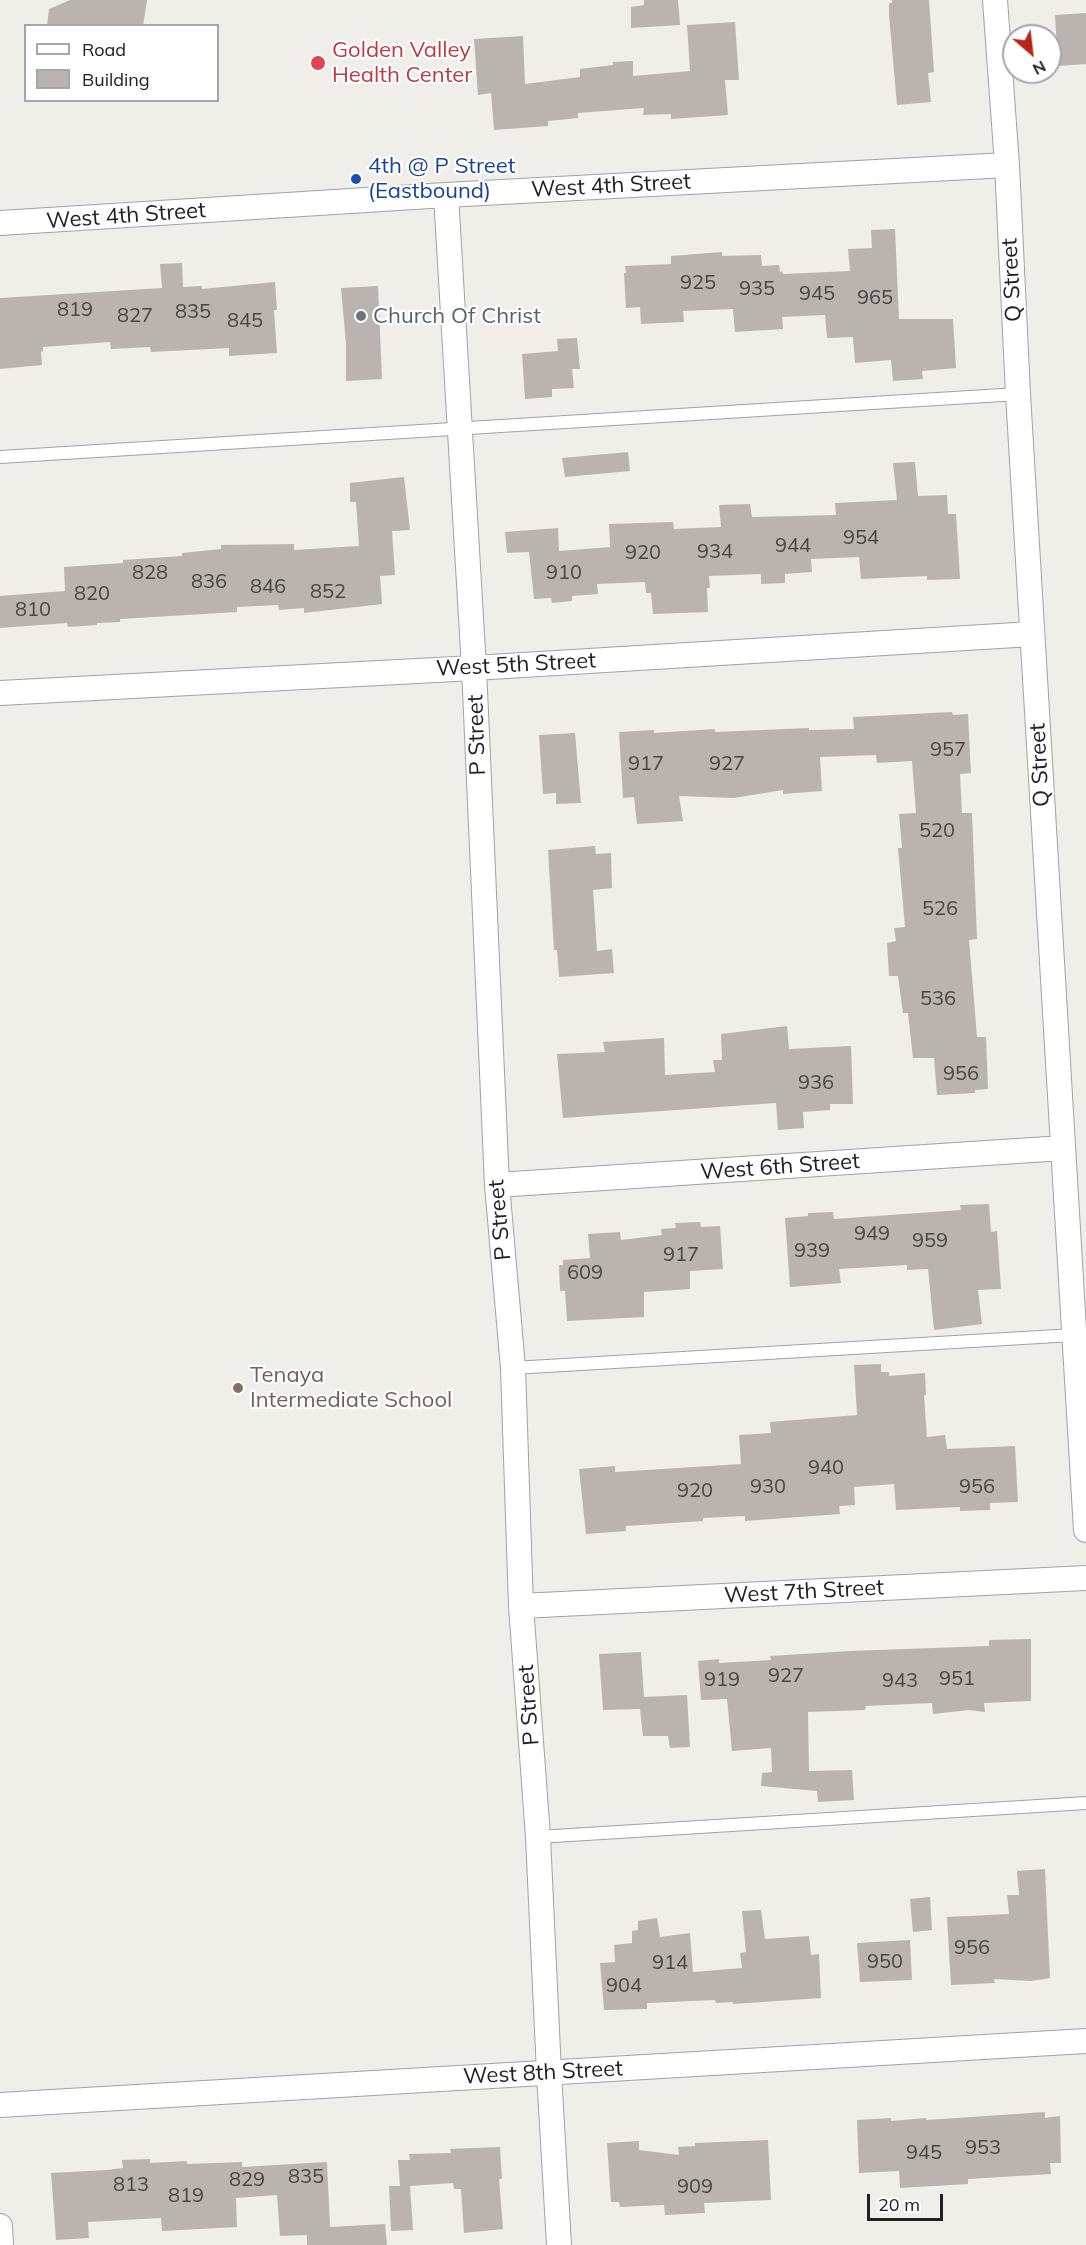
<!DOCTYPE html>
<html>
<head>
<meta charset="utf-8">
<style>
	body { margin:0 }
	#map { position:relative; width:1086px; height:2245px; overflow:hidden; background:#f0eee9; font-family:Mulish,sans-serif }
	canvas { display:block }
	.legend { position:absolute; left:24px; top:24px; width:195px; height:78px; box-sizing:border-box; background:#fff; border:2px solid #a6a6a6; margin:0; padding:8px 10px; list-style:none; font-size:18px; color:#212121 }
	.legend li { display:flex; align-items:center; gap:12px; height:30px }
	.legend b { width:30px; border:2px solid #a6a6a6 }
	.north { position:absolute; left:1002px; top:24px; width:60px; height:60px; box-sizing:border-box; background:#fff; border:2px solid #a6a6a6; border-radius:50%; rotate:152deg; font-size:16px; font-weight:700; line-height:24px; text-align:center; color:#212121 }
	.north::after { content:''; display:block; margin:auto; width:21px; height:27px; background:#b8251a; clip-path:polygon(50% 0,100% 100%,50% 72%,0 100%) }
	.scale { position:absolute; left:867px; top:2194px; width:76px; height:27px; box-sizing:border-box; border:3px solid #212121; border-top:0; padding-left:8px; font-size:18px; line-height:21px; white-space:nowrap; color:#212121; -webkit-text-stroke:4px #fff; paint-order:stroke }
</style>
</head>
<body>
<div id="map">
<canvas width="1086" height="2245"></canvas>
<ul class="legend">
<li><b style="height:8px;background:#fff"></b>Road</li>
<li><b style="height:16px;background:#b9b4af"></b>Building</li>
</ul>
<div class="north">N</div>
<div class="scale">20 m</div>
</div>
<script>
const g = document.querySelector('canvas').getContext('2d');
g.lineJoin = 'round';
function fill(path, color) { g.fillStyle = color; g.fill(path, 'evenodd'); }
function trace(path, color, width, dash) { g.strokeStyle = color; g.lineWidth = width; g.lineCap = dash ? 'butt' : 'round'; g.setLineDash(dash || []); g.stroke(path); }
function write(font, color, halo, rows, align = 'center') {
  g.font = font + ' Mulish,sans-serif'; g.lineWidth = 4.5; g.setLineDash([]); g.textBaseline = 'middle'; g.strokeStyle = halo; g.fillStyle = color; for (const [text, x, y, turn = 0] of rows) {
    g.save(); g.translate(x, y); g.rotate((+turn || 0) * Math.PI / 180); g.textAlign = isNaN(turn) ? turn : align; if (halo) g.strokeText(text, 0, 0); g.fillText(text, 0, 0); g.restore();
  }
}
fill(new Path2D(`
	M70 0H147L143 26H47L49 9Z
	M644 0H678L680 25 631 28V7L644 5Z
	M892 0H929L934 72 928 73 931 102 897 105 889 15V3H892Z
	M1086 13V64L1058 66 1055 15Z
	M735 22 739 80H725L728 115 671 119V114L643 115 644 108 578 113V118L548 121V126L494 130 491 93 478 95 474 39 523 36 525 84 580 77V69L613 65V62L633 61V76L690 71 687 25Z
	M895 229 899 319H953L956 368 922 371 923 379 893 381 891 360 855 363 853 337 827 338 825 315 782 317 783 329 735 332 733 309 683 311 684 322 641 324 640 307 626 308 624 273H626L625 266 671 264V256L722 252V256L761 255 762 266 779 265 780 272 782 271 783 274 850 271 848 249 872 248 871 230Z
	M182 263 183 287 202 286V289L275 282 277 310H274L277 353 229 356V348L151 352 150 347 111 349 110 342 43 347V352L41 351 42 365 0 369V298L162 288 160 264Z
	M378 286 382 379 346 381V344L341 288Z
	M577 338 580 369H572L574 388 552 389V397L525 399 522 354 558 351 557 339Z
	M628 452 630 471 565 477 562 458Z
	M915 462 918 496 947 495 948 514H956L960 579 927 580V576L861 579 859 557 811 559 812 572 785 574V583L761 584V574L709 576 710 588H707L708 612 653 614 651 593H646L645 582 597 584 598 594 572 596V601L552 603 551 598 534 599 529 552 507 553 505 532 558 528 559 551 610 547 609 524 673 522 674 529 721 527 719 505 750 504 752 517 836 515 835 503 897 500 893 463Z
	M404 477 410 530 392 531 395 575 380 576 382 604 304 613V608L279 610 278 605 237 607V612L120 619V622L97 623V625L68 627 67 623 0 628V596L65 591 64 567 123 563V560L182 556V553L221 549V545L294 544V550L359 546 356 502H350V483Z
	M952 712 953 715 968 714 971 773 960 774 962 813H972L977 939 969 940 977 1037H986L988 1089 975 1090V1093L937 1095 934 1058H913L908 1013H903L898 976H889L887 943 896 941 894 928 905 927 898 848H902L899 814 916 813 912 761 877 763 876 755 820 757 822 791 783 794V790L734 798 679 796 683 821 637 824 634 797 623 798 619 732 654 730V733L715 729V732L809 728V730L854 729 853 717Z
	M575 733 581 803 556 804V793L543 794 539 735Z
	M595 846 596 854 611 853 612 888 593 890 597 951 612 949 614 973 559 977 557 950H554L548 850Z
	M787 1026 789 1049 851 1046 853 1104H830V1110L803 1112 804 1128 778 1130 776 1103 563 1118 557 1054 605 1052 603 1042 664 1038 665 1075 715 1072 713 1060H722L721 1034Z
	M989 1204 991 1232 997 1231 1001 1289 978 1290 982 1324 934 1330 928 1269 907 1270V1265L839 1269 841 1283 790 1287 785 1218 808 1216V1213L833 1212 834 1219 961 1210 960 1205Z
	M700 1222 701 1227 720 1226 723 1269 690 1271V1289L644 1292V1317L567 1321 565 1291H560L559 1265H563V1260L590 1258 588 1234 620 1232 621 1240 662 1235 661 1229 676 1228 675 1223Z
	M881 1364V1372H889V1376L925 1373 926 1395H924L927 1437 945 1435 947 1449 1015 1446 1018 1502 990 1503V1510L960 1511V1507L896 1510 894 1484 854 1487 855 1505 839 1506 840 1514 745 1521V1516L703 1518V1521L626 1526V1531L586 1534 579 1469 615 1466V1472L741 1464 739 1435 771 1433 770 1422 857 1415 854 1365Z
	M1031 1639V1701L984 1703 985 1712 969 1710 933 1714 932 1703 866 1706 865 1710 808 1712 809 1771 852 1770 854 1800 818 1802 817 1791 761 1786 762 1773 772 1772 771 1748 732 1751 727 1699 701 1700 698 1661 719 1659V1663L771 1660 770 1656 850 1651 989 1646V1640Z
	M641 1652 644 1697 687 1695 690 1747 670 1748 668 1736H643L640 1709 603 1710 599 1654Z
	M1045 1869 1050 1978 1031 1981 994 1979 995 1983 951 1985 947 1917 1009 1914 1007 1895H1019L1017 1871Z
	M930 1897 932 1930 913 1932 910 1899Z
	M761 1910 765 1939 809 1936 811 1955 819 1954 821 1998 733 2004V2002L716 2003 715 2000 647 2003V2009L604 2010 600 1963 615 1962 614 1945 632 1943V1931L638 1930V1921L657 1918 660 1937 690 1933 693 1972 742 1968 740 1953 746 1952 742 1911Z
	M910 1940 912 1980 860 1982 857 1943Z
	M1045 2112V2118L1060 2116 1061 2163H1050L1051 2174 968 2179V2184L900 2188 899 2171 859 2173 857 2120 891 2118V2121L926 2118V2120Z
	M768 2140 771 2200 704 2203 705 2213 665 2215 664 2205 620 2207 619 2202H611L607 2143 639 2141V2150L679 2155 678 2147 695 2146V2143Z
	M500 2147 502 2179H499L503 2229 464 2233 461 2189H454L453 2183 410 2186 413 2230 391 2231 389 2186H400L398 2160H410L409 2154 451 2153 450 2149Z
	M150 2159V2163L187 2161V2164L242 2162V2167L327 2162 330 2227 385 2224 387 2245H307V2235L280 2236 277 2195 236 2198 237 2227 162 2231 161 2218 88 2222 89 2238 56 2240 51 2173 107 2170 123 2168 122 2160Z`), '#b9b4af');
const lane = new Path2D(`
	M0 457 1018 394
	M513 1368 1074 1335
	M538 1837 1086 1803`);
const street = new Path2D(`
	M995 0 1007 165 1018 394 1086 1530
	M446 195 474 668 497 1185 513 1368 521 1606 538 1837 549 2073 559 2245
	M0 223 446 195 1007 165
	M0 693 474 668 1032 634
	M497 1185 1063 1148
	M521 1606 1086 1578
	M0 2105 1086 2041
	M0 2226 1 2245`);
trace(lane, '#a2a2a2', 14);
trace(street, '#a2a2a2', 26);
trace(lane, '#fff', 12);
trace(street, '#fff', 24);
for (const [x, y, r, color] of [
	[318,63,8,"#e0444e"],
	[356,179,6,"#1a4fb4"],
	[361,316,6,"#6b7280"],
	[238,1388,6,"#8d6e63"]
]) { const dot = new Path2D(); dot.arc(x, y, r, 0, 2 * Math.PI); g.fillStyle = color; g.fill(dot); trace(dot, '#fff', 2); }
write('20px', '#474644', null, [
	["925",698,283],
	["935",757,289],
	["945",817,294],
	["965",875,298],
	["819",75,310],
	["835",193,312],
	["827",135,316],
	["845",245,321],
	["954",861,538],
	["944",793,546],
	["934",715,552],
	["920",643,553],
	["828",150,573],
	["910",564,573],
	["836",209,582],
	["846",268,587],
	["852",328,592],
	["820",92,594],
	["810",33,610],
	["957",948,750],
	["917",646,764],
	["927",727,764],
	["520",937,831],
	["526",940,909],
	["536",938,999],
	["956",961,1074],
	["936",816,1083],
	["949",872,1234],
	["959",930,1241],
	["939",812,1251],
	["917",681,1255],
	["609",585,1273],
	["940",826,1468],
	["930",768,1487],
	["956",977,1487],
	["920",695,1491],
	["927",786,1676],
	["951",957,1679],
	["919",722,1680],
	["943",900,1681],
	["956",972,1948],
	["950",885,1962],
	["914",670,1963],
	["904",624,1986],
	["953",983,2148],
	["945",924,2153],
	["835",306,2177],
	["829",247,2180],
	["813",131,2185],
	["909",695,2187],
	["819",186,2196]
]);
write('22px', '#be3a42', '#fff', [
	["Golden Valley",332,50],
	["Health Center",332,75]
], 'left');
write('22px', '#164399', '#fff', [
	["4th @ P Street",368,166],
	["(Eastbound)",368,191]
], 'left');
write('22px', '#212121', '#fff', [
	["West 4th Street",611,186,-3],
	["West 4th Street",126,216,-4],
	["Q Street",1012,280,-93],
	["West 5th Street",516,665,-3],
	["P Street",477,735,-92],
	["Q Street",1040,765,-93],
	["West 6th Street",780,1167,-4],
	["P Street",500,1220,-95],
	["West 7th Street",804,1592,-3],
	["P Street",529,1705,-94],
	["West 8th Street",543,2073,-3]
]);
write('22px', '#5b616d', '#fff', [
	["Church Of Christ",373,316]
], 'left');
write('22px', '#785e54', '#fff', [
	["Tenaya",250,1375],
	["Intermediate School",250,1400]
], 'left');
</script>
</body>
</html>
